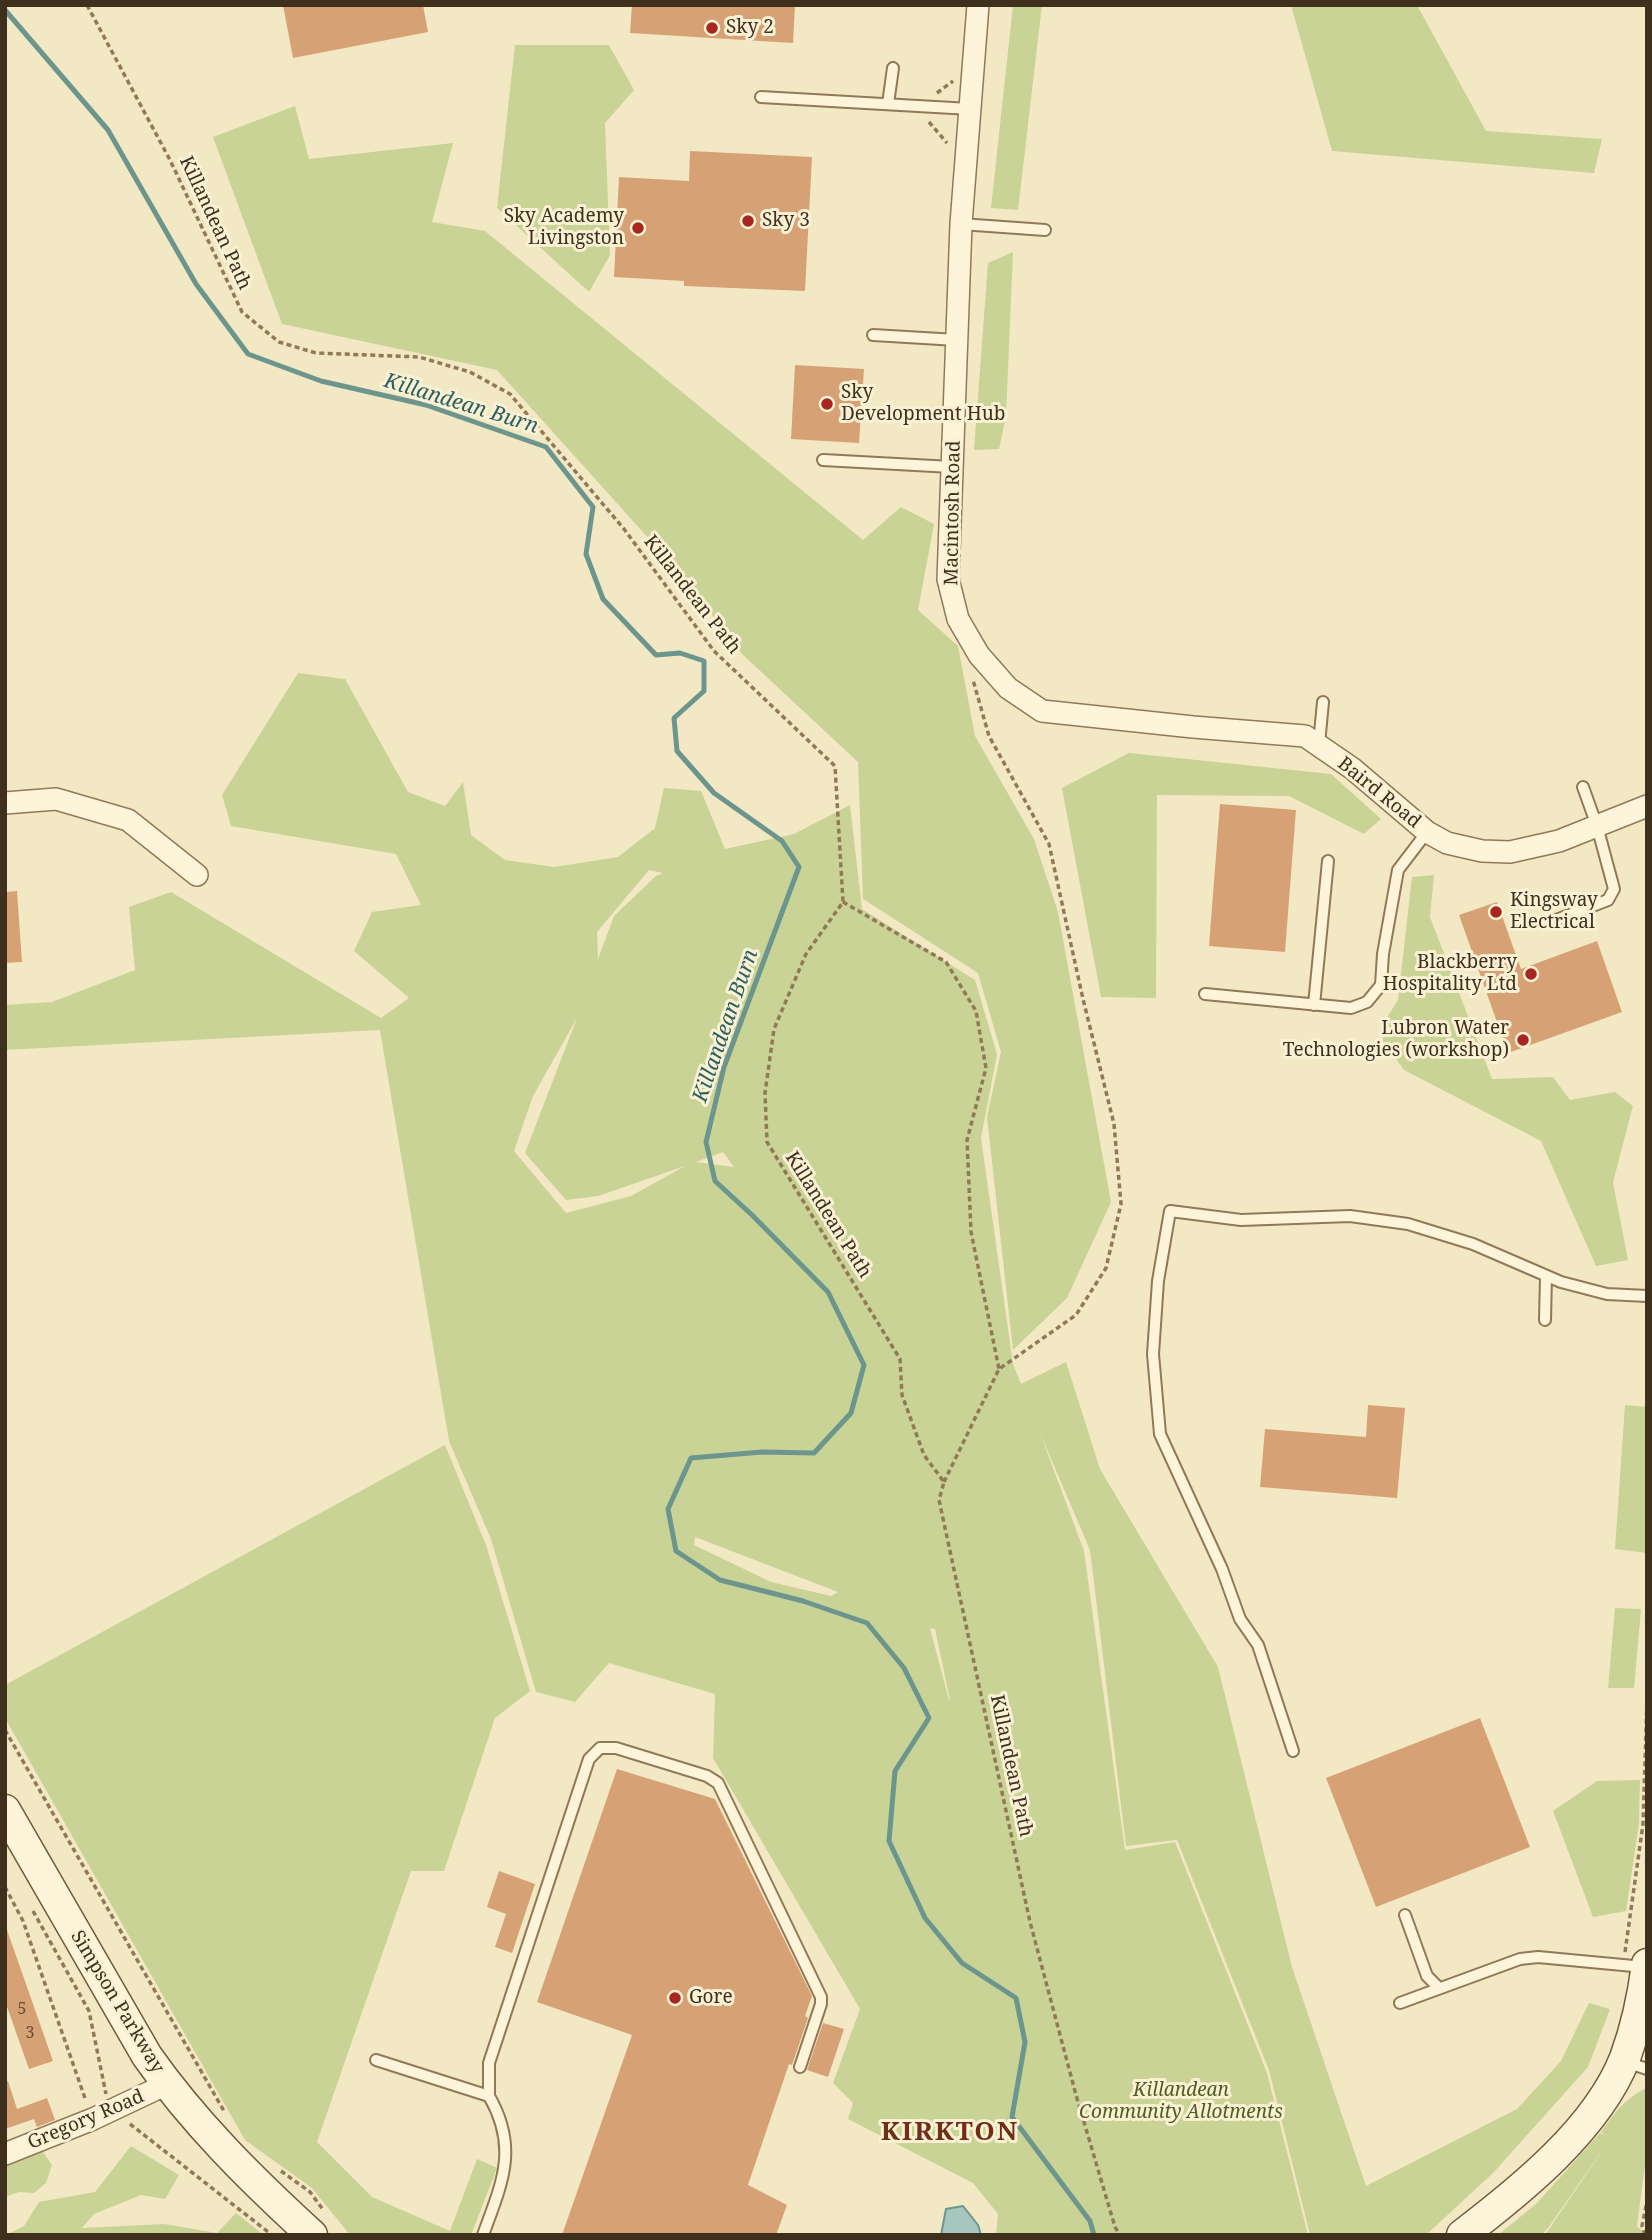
<!DOCTYPE html>
<html>
<head>
<meta charset="utf-8">
<style>
	body { margin:0 }
	#map { position:relative; width:1652px; height:2240px; overflow:hidden; background:#f3e8c4; font-family:"Noto Serif",serif }
	canvas { display:block }
	.frame { position:absolute; inset:0; border:7px solid #3f2f1d; pointer-events:none }
</style>
</head>
<body>
<div id="map">
<canvas width="1652" height="2240"></canvas>
<div class="frame"></div>
</div>
<script>
const g = document.querySelector('canvas').getContext('2d');
g.lineJoin = 'round';
function fill(path, color) { g.fillStyle = color; g.fill(path, 'evenodd'); }
function trace(path, color, width, dash) { g.strokeStyle = color; g.lineWidth = width; g.lineCap = dash ? 'butt' : 'round'; g.setLineDash(dash || []); g.stroke(path); }
function write(font, color, halo, rows, align = 'center') {
  g.font = font + ' "Noto Serif",serif'; g.lineWidth = 6; g.setLineDash([]); g.textBaseline = 'middle'; g.strokeStyle = halo; g.fillStyle = color; for (const [text, x, y, turn = 0] of rows) {
    g.save(); g.translate(x, y); g.rotate((+turn || 0) * Math.PI / 180); g.textAlign = isNaN(turn) ? turn : align; if (halo) g.strokeText(text, 0, 0); g.fillText(text, 0, 0); g.restore();
  }
}
fill(new Path2D(`
	M1013 5H1042L1018 210 991 208Z
	M1291 5H1417L1486 131 1602 139 1594 173 1332 151Z
	M515 45H609L634 90 605 123 610 255 589 292 497 208Z
	M295 106 309 159 453 143 432 222 485 231 863 540 901 507 934 524 918 610 958 646 975 736 1034 839 1058 912 1111 1202 1067 1298 1013 1350 987 1117 1001 1052 978 973 863 899 858 762 742 654 678 571 497 370 282 324 213 137Z
	M1013 252 1006 416 999 449 974 450 988 263Z
	M298 673 345 679 408 792 445 806 463 782 471 835 505 860 554 867 618 857 655 828 664 788 701 791 725 849 794 834 850 805 862 909 975 980 997 1054 981 1138 1013 1364 1021 1384 1066 1362 1100 1469 1218 1667 1292 1967 1366 2186 1517 2109 1561 2061 1589 2003 1610 2009 1588 2067 1493 2173 1426 2235H1310L1269 2070 1177 1840 1126 1846 1090 1550 1040 1433 1084 1551 1125 1850 1175 1842 1267 2073 1308 2235H996L998 2214 973 2183 848 2119 853 2103 833 2083 860 2009 713 1758 715 1694 609 1663 575 1702 536 1692 491 1539 449 1441 380 1030 5 1050V1005L52 1002 135 970 129 907 171 892 381 1018 409 998 354 951 372 912 421 905 396 854 231 826 222 795ZM649 870 663 873 656 876 614 916 598 959 597 932ZM577 1018 525 1153 566 1200 598 1196 685 1166 631 1196 566 1213 514 1151 533 1096ZM723 1152 734 1167 695 1162H696ZM695 1537 838 1592 831 1596 771 1582 694 1545ZM930 1628 935 1629 950 1700H949Z
	M1129 753 1331 774 1381 819 1364 834 1289 796 1157 795 1156 998 1101 997 1062 788Z
	M1434 875 1430 917 1492 1079 1553 1077 1570 1100 1615 1092 1633 1106 1613 1182 1628 1260 1596 1266 1541 1141 1404 1070 1383 1041V1024L1398 1000 1412 877Z
	M1625 1405 1647 1407V1553L1615 1549Z
	M445 1445 486 1545 530 1691 495 1718 444 1871H411L317 2142 372 2197 450 2231 477 2159 497 2168 471 2235H350L312 2188 245 2140 5 1718V1685Z
	M1615 1608 1641 1609 1634 1688H1608Z
	M1640 1780 1639 1824 1626 1911 1593 1917 1553 1811 1597 1781Z
	M1644 2089H1647V2150L1637 2226 1646 2235H1545L1611 2138 1548 2228 1541 2235H1498L1536 2204 1600 2133 1606 2135 1601 2132C1614 2113 1624 2100 1644 2089Z
	M131 2146 179 2175 165 2199 141 2195 94 2214 82 2228 164 2224 217 2233 236 2213 264 2235H6L24 2226 39 2202 95 2192Z
	M41 2149 52 2165 46 2183 34 2193 19 2192 5 2197V2162Z`), '#c9d396');
const water = new Path2D(`
	M963 2206 978 2225 981 2235H941L946 2209Z`);
fill(water, '#a6c6be');
trace(water, '#6c968d', 2);
trace(new Path2D(`
	M5 10 108 130 196 284 248 354 321 381 426 405 546 447 593 507 586 554 603 599 656 655 680 653 704 661V691L674 718 677 751 714 793 782 841 799 867 724 1067 706 1142 715 1181 752 1215 828 1292 864 1365 851 1413 814 1453 762 1452 691 1458 668 1509 676 1551 720 1580 803 1601 867 1623 904 1668 929 1718 895 1771 889 1841 925 1918 962 1963 1016 1998 1025 2042 1012 2117 1090 2221 1094 2235`), '#6c968d', 5);
fill(new Path2D(`
	M283 5H423L428 32 293 58Z
	M632 5H795L793 43 630 33Z
	M690 151 812 157 805 291 684 286V281L614 277 619 177 689 181Z
	M795 365 864 369 859 443 791 439Z
	M1220 804 1296 810 1285 952 1209 946Z
	M17 891 22 962 5 963V892Z
	M1497 902 1521 969 1597 941 1622 1012 1508 1053 1459 915Z
	M1368 1405 1405 1408 1397 1498 1260 1487 1265 1429 1366 1437Z
	M1480 1718 1530 1847 1376 1907 1326 1778Z
	M617 1769 715 1799 812 1996 805 2016 808 2018 792 2065 789 2064 748 2185 787 2205 776 2235H562L632 2035 537 2002Z
	M499 1871 535 1884 512 1953 495 1947 506 1914 487 1907Z
	M5 1930H7L53 2061 29 2069 5 2001Z
	M823 2023 844 2029 828 2077 807 2070Z
	M8 2081 17 2109 47 2098 55 2120 37 2127 34 2119 5 2129V2082Z`), '#d6a275');
const lane = new Path2D(`
	M761 97 970 109
	M888 104 893 68
	M961 224 1045 230
	M873 335 957 340
	M823 460 952 467
	M1319 744 1323 702
	M1551 922 1608 900 1614 889 1597 826 1583 787
	M1205 994 1351 1008 1367 1002 1381 985 1383 954 1398 870 1427 832
	M1314 1005 1328 861
	M1545 1320 1546 1276
	M1293 1751 1258 1645 1240 1619 1222 1569 1160 1434 1153 1354 1158 1281 1170 1211 1241 1220 1350 1216 1408 1224 1473 1244 1561 1282 1607 1294 1647 1296
	M1405 1915 1427 1976 1439 1988
	M1400 2003 1520 1959 1538 1957 1644 1967
	M376 2060 489 2096C519 2148 502 2183 483 2235
	M1626 2062 1647 2069
	M489 2096V2063L589 1759 600 1748H616L707 1776 718 1783 821 1997V2004L800 2067`);
const street = new Path2D(`
	M978 5 961 224 948 579 958 619 979 655 1008 688 1042 711 1193 727 1305 736 1353 769 1427 832 1447 843 1482 851 1510 852 1559 841 1647 806
	M5 803 56 799 128 820 197 875
	M5 2154 93 2119 167 2084`);
const secondary = new Path2D(`
	M5 1810 147 2056C194 2123 252 2180 312 2235
	M1462 2235C1521 2190 1597 2129 1625 2058 1636 2028 1643 1996 1647 1964`);
trace(lane, '#917958', 14);
trace(street, '#917958', 24);
trace(secondary, '#73593b', 33);
trace(new Path2D(`
	M87 5 170 160 242 312 279 342 316 353 419 357 470 372 510 394 624 529 714 651 835 766 843 902 806 954 774 1029 765 1093 767 1142 900 1359 902 1395 924 1455 944 1482 939 1500 1030 1922 1076 2095 1115 2227 1120 2235
	M937 93 953 81
	M929 122 947 143
	M843 902 946 962 976 1011 986 1068 967 1140 971 1232 999 1369
	M944 1482 999 1369 1076 1315 1106 1268 1121 1204 1114 1124 1083 999 1049 844 989 736 973 680
	M5 1730 224 2111
	M5 1887 23 1921 86 2101
	M33 1911 89 2011 106 2094
	M1625 1952 1643 1824 1647 1700
	M130 2124 272 2235
	M281 2171 310 2192 324 2211
	M1645 2235 1642 2226 1647 2201`), '#917958', 3.5, [5, 3.5]);
trace(lane, '#fdf4d9', 10);
trace(street, '#fdf4d9', 21);
trace(secondary, '#fdf4d9', 30);
for (const [x, y, r, color] of [
	[712,28,7,"#a82520"],
	[748,221,7,"#a82520"],
	[638,228,7,"#a82520"],
	[827,404,7,"#a82520"],
	[1496,912,7,"#a82520"],
	[1531,974,7,"#a82520"],
	[1523,1040,7,"#a82520"],
	[675,1998,7,"#a82520"]
]) { const dot = new Path2D(); dot.arc(x, y, r, 0, 2 * Math.PI); g.fillStyle = color; g.fill(dot); trace(dot, '#faf1d5', 2.5); }
write('16px', '#654c33', null, [
	["5",22,2009],
	["3",30,2033]
]);
write('19px', '#3f2f1d', '#faf1d5', [
	["Sky 2",726,28],
	["Sky Academy",624,217,"right"],
	["Livingston",624,239,"right"],
	["Sky 3",762,221],
	["Sky",841,393],
	["Development Hub",841,415],
	["Kingsway",1510,901],
	["Electrical",1510,923],
	["Blackberry",1517,963,"right"],
	["Hospitality Ltd",1517,985,"right"],
	["Lubron Water",1509,1029,"right"],
	["Technologies (workshop)",1509,1051,"right"],
	["Gore",689,1998]
], 'left');
write('19px', '#3f2f1d', '#faf1d5', [
	["Killandean Path",215,223,65],
	["Macintosh Road",953,513,-89],
	["Killandean Path",692,595,52],
	["Baird Road",1379,793,39],
	["Killandean Path",828,1215,58],
	["Killandean Path",1011,1766,78],
	["Simpson Parkway",117,2002,59],
	["Gregory Road",86,2120,-23]
]);
write('italic 19px', '#4c5e21', '#faf1d5', [
	["Killandean",1181,2091],
	["Community Allotments",1181,2113]
]);
write('italic 21px', '#2b6160', '#faf1d5', [
	["Killandean Burn",461,404,17],
	["Killandean Burn",726,1026,-71]
]);
g.letterSpacing = '2px';
write('bold 26px', '#712e17', '#faf1d5', [
	["KIRKTON",950,2133]
]);
g.letterSpacing = '0px';
</script>
</body>
</html>
